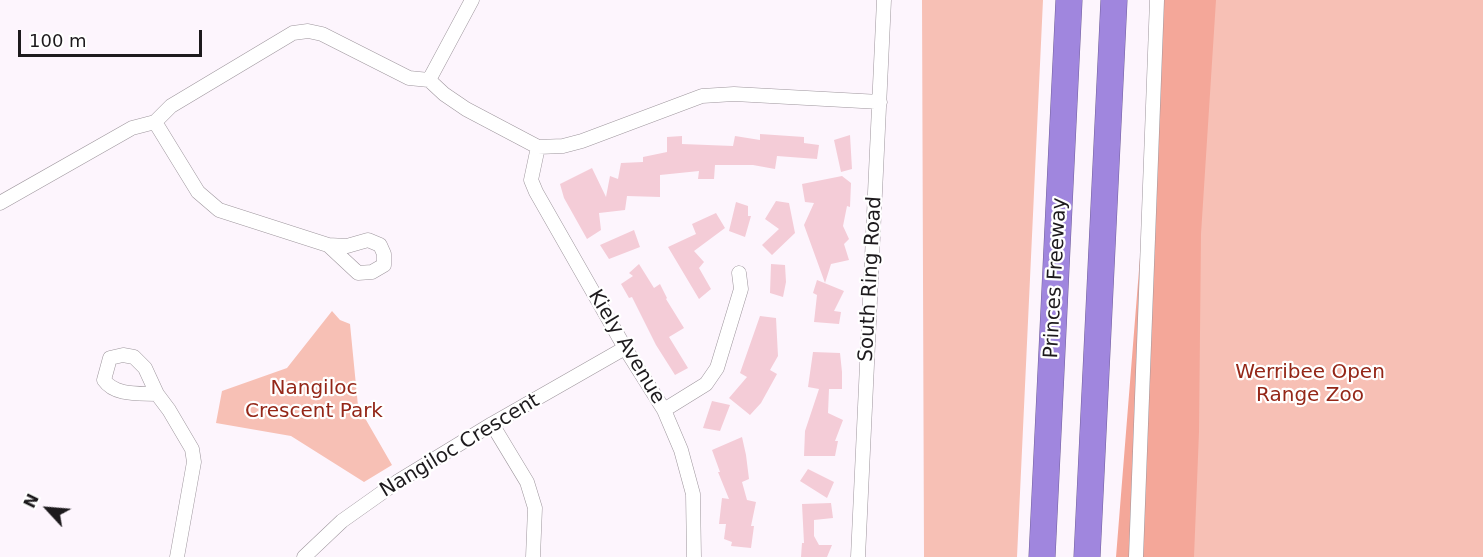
<!DOCTYPE html>
<html>
<head>
<meta charset="utf-8">
<style>
	body { margin:0 }
	#map { position:relative; width:1483px; height:557px; overflow:hidden; background:#fdf5fd; font-family:"DejaVu Sans",sans-serif }
	canvas { display:block }
	.north { position:absolute; left:18px; top:479px; width:60px; height:60px; -webkit-text-stroke:4px #fff; paint-order:stroke; rotate:296deg; font-size:16px; font-weight:700; line-height:24px; text-align:center; color:#1d1a1d }
	.north::after { content:''; display:block; margin:auto; width:21px; height:27px; background:#1d1a1d; clip-path:polygon(50% 0,100% 100%,50% 72%,0 100%) }
	.scale { position:absolute; left:18px; top:30px; width:184px; height:27px; box-sizing:border-box; border:3px solid #1d1a1d; border-top:0; padding-left:8px; font-size:18px; line-height:21px; white-space:nowrap; color:#1d1a1d; -webkit-text-stroke:4px #fff; paint-order:stroke }
</style>
</head>
<body>
<div id="map">
<canvas width="1483" height="557"></canvas>
<div class="north">N</div>
<div class="scale">100 m</div>
</div>
<script>
const g = document.querySelector('canvas').getContext('2d');
g.lineJoin = 'round';
function fill(path, color) { g.fillStyle = color; g.fill(path, 'evenodd'); }
function trace(path, color, width, dash) { g.strokeStyle = color; g.lineWidth = width; g.lineCap = dash ? 'butt' : 'round'; g.setLineDash(dash || []); g.stroke(path); }
function write(font, color, halo, rows, align = 'center') {
  g.font = font + ' "DejaVu Sans",sans-serif'; g.lineWidth = 4.5; g.setLineDash([]); g.textBaseline = 'middle'; g.strokeStyle = halo; g.fillStyle = color; for (const [text, x, y, turn = 0] of rows) {
    g.save(); g.translate(x, y); g.rotate((+turn || 0) * Math.PI / 180); g.textAlign = isNaN(turn) ? turn : align; if (halo) g.strokeText(text, 0, 0); g.fillText(text, 0, 0); g.restore();
  }
}
fill(new Path2D(`
	M922 0H1043L1017 557H924Z
	M1151 0H1483V557H1131Z
	M332 311 340 320 350 324 358 406 392 465 364 482 291 436 216 423 222 391 287 368Z`), '#f7c0b5');
fill(new Path2D(`
	M1156 0H1216L1201 234 1199 432 1194 557H1116L1151 120Z`), '#f4a799');
fill(new Path2D(`
	M760 134 804 137V143L819 145 817 159 777 156 775 169 753 165H715L714 179H698L699 171 660 175V197L627 196 625 210 599 213 601 230 587 239 564 198 560 184 592 168 606 197 610 176 618 179 621 163 643 162V157L667 152V137L682 136V144L733 146 735 136 760 140Z
	M850 135 852 169 841 172 834 140Z
	M842 176 851 183 850 207 847 206 843 226 849 239 844 244 849 260 831 264 825 283 804 225 814 203 805 202 802 184Z
	M776 201 789 203 795 233 772 255 762 245 779 229 765 219Z
	M736 202 748 206V216H751L745 237 729 231Z
	M716 213 725 228 694 251 704 262 699 268 711 289 699 299 668 247 696 234 692 224Z
	M634 230 640 247 609 259 600 245Z
	M639 264 654 288 660 284 667 298 666 299 684 328 669 337 688 368 675 375 656 345 632 297 629 298 621 284 633 276 629 273Z
	M771 264 785 265 786 282 783 297 770 293Z
	M817 280 844 291 834 311 841 312 839 324 814 322 817 295 813 293Z
	M760 316 776 318 778 356 770 370 777 374 761 403 750 415 729 398 747 377 740 373Z
	M813 352 840 353 842 372V389H829L828 413 843 420 835 441H838L835 456H804L805 431 819 389 808 387Z
	M712 401 730 405 720 431 703 428Z
	M742 437 746 455 749 479 742 482 747 500 756 502 751 526H754L751 548 731 546 732 542 724 539 726 524H719L722 498 729 499 718 472H720L712 450Z
	M808 469 834 482 827 498 800 481Z
	M831 503 833 518 814 520V536L819 545H832L827 557H801L802 543H804L802 504Z`), '#f4ccd7');
const street = new Path2D(`
	M429 80 472 0
	M155 122 198 192 219 210 328 245 358 273 372 272 384 265V254L380 245 368 240 347 246 328 245
	M538 147 531 180 536 192 625 348 664 410 681 450 693 494 694 557
	M0 203 132 128 155 122 171 106 293 33 308 31 322 34 409 78 429 80 444 94 466 109 538 147 563 146 582 141 702 96 734 94 880 102
	M157 394C139 393 115 396 104 380L110 358 123 355 134 357 145 368 157 394 169 410 192 449 194 462 177 557
	M664 410 706 384 717 368 741 289 739 273
	M492 424 527 482 535 508 533 557
	M304 557 342 521 397 482 492 424 625 348
	M858 557 884 0
	M1136 557 1157 0`);
const highway = new Path2D(`
	M1042 557 1069 0
	M1087 557 1114 0`);
trace(street, '#9e969d', 15);
trace(highway, '#72609a', 27);
trace(street, '#fff', 14);
trace(highway, '#a086de', 26);
write('20px', '#1d1a1d', '#fff', [
	["Princes Freeway",1056,278,-87],
	["South Ring Road",871,279,-87],
	["Kiely Avenue",626,347,59],
	["Nangiloc Crescent",460,446,-31]
]);
write('20px', '#942718', '#fff', [
	["Werribee Open",1310,373],
	["Range Zoo",1310,396],
	["Nangiloc",314,389],
	["Crescent Park",314,412]
]);
</script>
</body>
</html>
